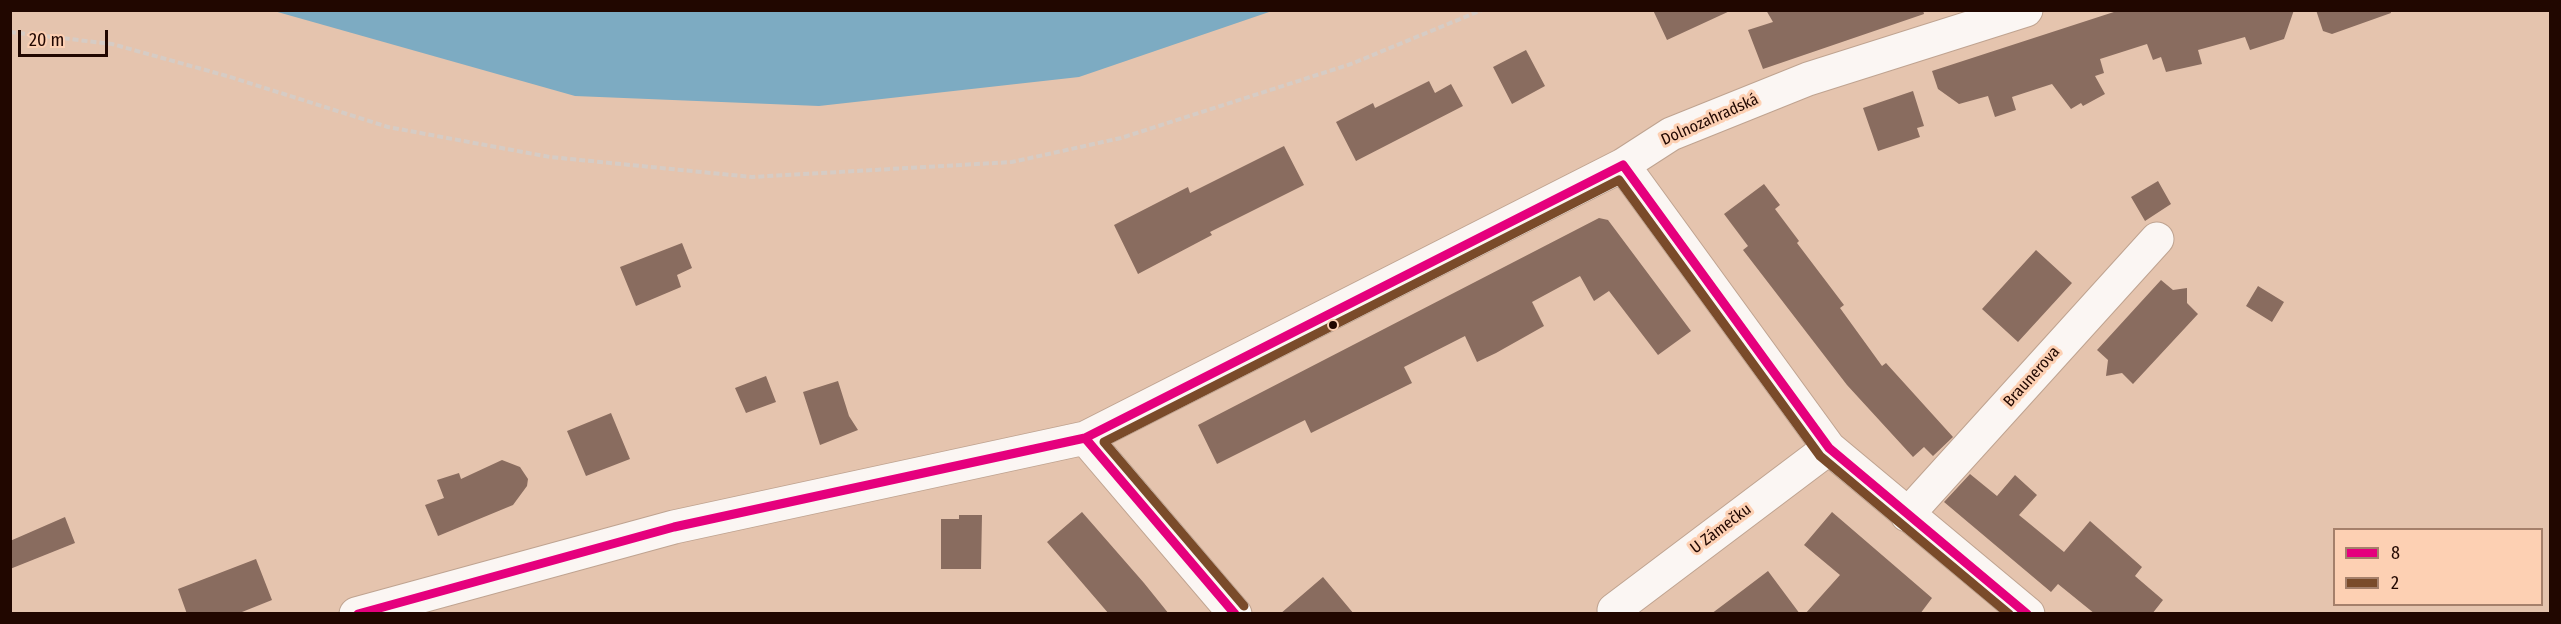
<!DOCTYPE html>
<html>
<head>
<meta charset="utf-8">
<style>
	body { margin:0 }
	#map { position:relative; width:2561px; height:624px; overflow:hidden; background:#e5c4ae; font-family:"Fira Sans Condensed",sans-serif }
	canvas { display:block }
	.frame { position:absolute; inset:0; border:12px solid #210700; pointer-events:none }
	.legend { position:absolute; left:2333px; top:528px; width:210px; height:78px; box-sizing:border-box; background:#fdd0b3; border:2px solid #a5806b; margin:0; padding:8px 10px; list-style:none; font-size:18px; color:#210700 }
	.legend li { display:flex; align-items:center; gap:12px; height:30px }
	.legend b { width:30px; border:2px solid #a5806b }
	.scale { position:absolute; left:18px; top:30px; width:90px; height:27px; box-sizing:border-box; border:3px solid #210700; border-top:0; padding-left:8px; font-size:18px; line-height:21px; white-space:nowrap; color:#210700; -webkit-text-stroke:4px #fdd0b3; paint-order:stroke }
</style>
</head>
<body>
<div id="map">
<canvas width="2561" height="624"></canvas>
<div class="frame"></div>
<ul class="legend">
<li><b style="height:8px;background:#e5007d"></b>8</li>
<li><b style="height:8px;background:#7a4b2a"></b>2</li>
</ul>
<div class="scale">20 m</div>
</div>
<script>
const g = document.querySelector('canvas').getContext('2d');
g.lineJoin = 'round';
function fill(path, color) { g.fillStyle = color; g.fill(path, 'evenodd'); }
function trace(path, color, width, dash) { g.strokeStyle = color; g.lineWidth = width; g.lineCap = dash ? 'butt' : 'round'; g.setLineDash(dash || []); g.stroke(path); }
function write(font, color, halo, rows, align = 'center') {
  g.font = font + ' "Fira Sans Condensed",sans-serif'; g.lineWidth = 6; g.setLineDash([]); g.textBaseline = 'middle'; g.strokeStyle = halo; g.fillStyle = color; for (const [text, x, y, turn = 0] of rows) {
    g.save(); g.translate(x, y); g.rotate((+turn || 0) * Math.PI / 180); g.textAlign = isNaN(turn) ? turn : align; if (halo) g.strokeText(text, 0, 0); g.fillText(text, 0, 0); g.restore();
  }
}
fill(new Path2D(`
	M274 11H1272L1079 77 819 106 575 96Z`), '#7dabc2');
fill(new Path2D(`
	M1653 10H1732L1667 40Z
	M1766 10H1923L1924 14 1763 69 1748 30 1773 22Z
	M2120 10H2294L2284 39 2250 50 2245 37 2198 50 2202 64 2166 72 2161 57 2153 60 2147 44 2100 59 2104 73 2095 76 2105 94 2083 106 2081 103 2071 109 2052 84 2012 97 2016 110 1995 117 1988 96 1959 104 1938 89 1932 71Z
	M2316 10H2390L2391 13 2332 34 2323 31Z
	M1526 50 1545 86 1512 104 1493 67Z
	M1429 81 1435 93 1451 84 1463 106 1356 161 1336 122 1373 103 1375 108Z
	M1913 91 1924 126 1917 128 1920 137 1878 151 1863 108Z
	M1284 146 1304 185 1210 232 1212 235 1138 274 1114 225 1188 187 1190 193Z
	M2158 181 2171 204 2145 221 2131 197Z
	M1764 184 1780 205 1775 209 1799 241 1797 243 1844 305 1840 308 1882 366 1886 363 1953 437 1933 456 1924 447 1913 457 1847 385 1743 250 1748 246 1724 214Z
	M1599 218 1608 220 1691 331 1658 355 1609 291 1594 301 1580 276 1532 302 1544 326 1496 353 1477 362 1465 336 1404 367 1412 383 1311 433 1305 420 1217 464 1198 425Z
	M682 243 692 268 677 275 681 287 636 306 620 267Z
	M2036 250 2072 283 2018 342 1982 309Z
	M2161 280 2173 290 2187 288V303L2198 314 2133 384 2122 373 2106 376 2108 360 2097 350Z
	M2258 286 2284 302 2272 322 2246 306Z
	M766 376 776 402 746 413 735 388Z
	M838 381 849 416 858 430 820 445 803 392Z
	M611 413 630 459 586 476 567 431Z
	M502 460 520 467 528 479 527 486 513 505 438 536 425 505 444 498 437 480 459 473 461 479Z
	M1970 474 1997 496 2015 475 2037 495 2019 515 2064 552 2090 521 2142 567 2135 576 2163 600 2152 614H2095L2058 584 2051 592 1944 502Z
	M1082 512 1144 583 1169 614H1109L1047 542Z
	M1832 512 1932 598 1920 614H1805L1840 575 1804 545Z
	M959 515H982L981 569H941V519H959Z
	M65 517 75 543 10 569V541Z
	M256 559 272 600 237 614H187L178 589Z
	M1768 571 1800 614H1711L1743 590Z
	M1323 577 1354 614H1280Z`), '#896c5f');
const minor = new Path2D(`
	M1623 165 1829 448 2028 614
	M1085 438 1235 614
	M1907 515 2157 239
	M1614 610 1829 448
	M356 614 674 527 1085 438 1623 165 1671 134 1808 79 2026 10`);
trace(minor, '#bfa390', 35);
trace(new Path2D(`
	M10 32 112 44 227 76 388 127 550 157 752 177 1012 162 1121 138 1351 64 1482 10`), '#d6ccc5', 4, [6, 3]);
trace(minor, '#fbf6f3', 33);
trace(new Path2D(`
	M1085 438 1235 614
	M358 614 674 527 1085 438 1623 165 1829 448 2027 614`), '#e5007d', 9);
trace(new Path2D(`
	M1244 606 1104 442 1619 180 1820 456 2009 614`), '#7a4b2a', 9);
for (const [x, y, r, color] of [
	[1333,325,5,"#210700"]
]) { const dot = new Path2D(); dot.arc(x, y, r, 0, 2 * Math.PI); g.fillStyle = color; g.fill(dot); trace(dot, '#fdd0b3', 2); }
write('16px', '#210700', '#fdd0b3', [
	["Dolnozahradská",1710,120,-24],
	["Braunerova",2032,377,-48],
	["U Zámečku",1721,529,-37]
]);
</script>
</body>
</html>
